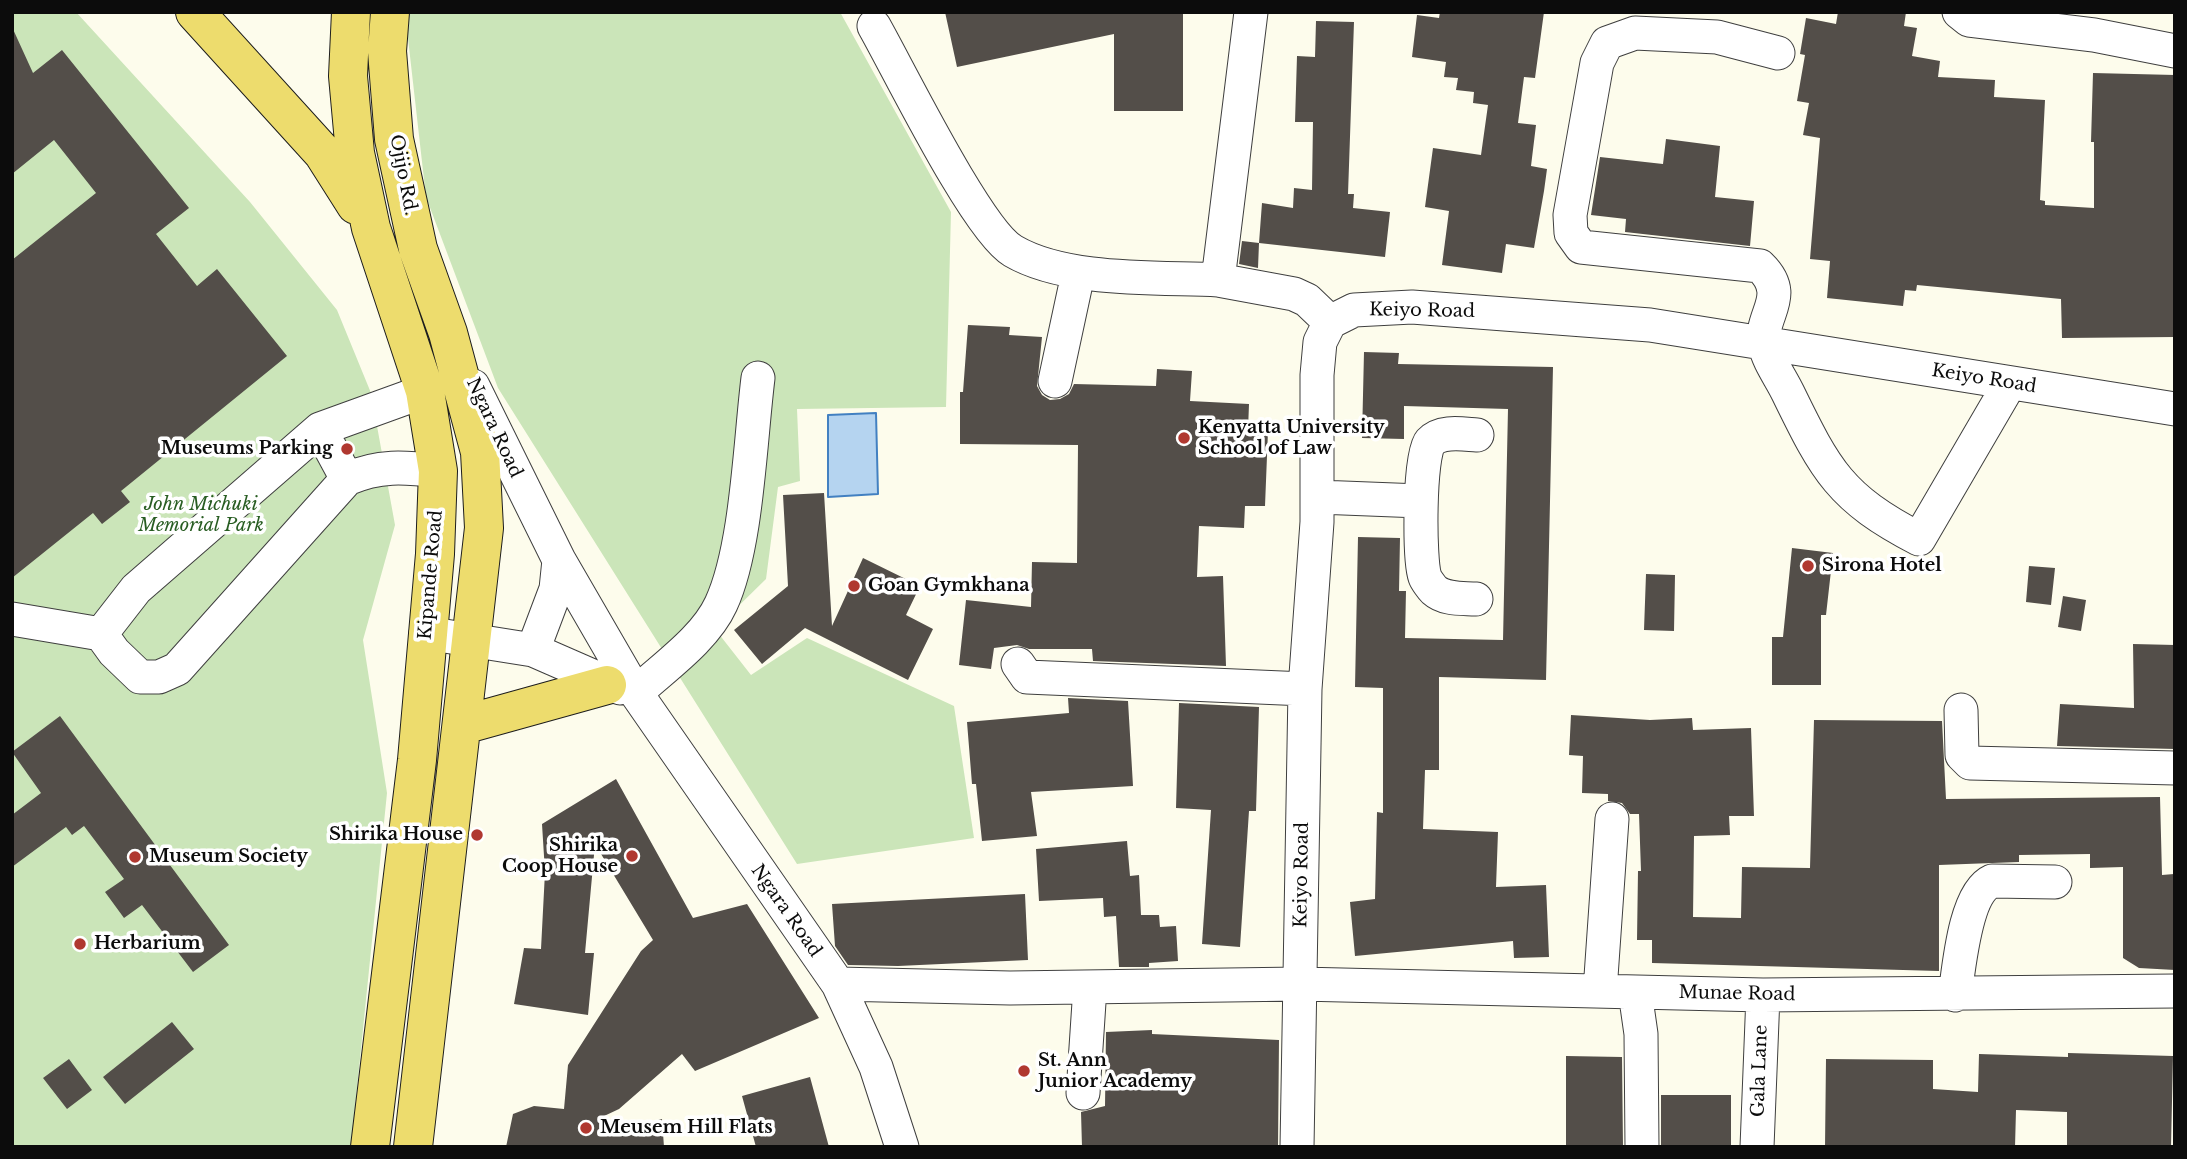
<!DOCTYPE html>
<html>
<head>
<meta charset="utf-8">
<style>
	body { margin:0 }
	#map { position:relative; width:2187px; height:1159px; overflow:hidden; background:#fdfcec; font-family:"Libre Baskerville",serif }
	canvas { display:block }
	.frame { position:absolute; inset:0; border:14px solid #0c0c0c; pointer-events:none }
</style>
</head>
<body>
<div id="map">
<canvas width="2187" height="1159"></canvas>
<div class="frame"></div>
</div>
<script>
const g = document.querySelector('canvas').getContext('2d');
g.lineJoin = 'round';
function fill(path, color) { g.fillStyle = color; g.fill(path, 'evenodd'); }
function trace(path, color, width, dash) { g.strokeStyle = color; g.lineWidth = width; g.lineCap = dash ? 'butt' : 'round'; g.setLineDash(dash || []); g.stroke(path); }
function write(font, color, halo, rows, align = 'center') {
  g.font = font + ' "Libre Baskerville",serif'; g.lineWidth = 7; g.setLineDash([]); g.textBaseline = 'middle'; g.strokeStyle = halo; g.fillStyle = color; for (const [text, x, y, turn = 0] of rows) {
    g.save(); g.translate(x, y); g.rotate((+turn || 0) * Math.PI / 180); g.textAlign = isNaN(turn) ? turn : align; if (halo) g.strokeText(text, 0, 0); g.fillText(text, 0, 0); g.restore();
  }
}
fill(new Path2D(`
	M12 12H76L250 202 337 310 371 393 395 525 363 640 387 793 351 1147H12Z
	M405 12H840L951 212 946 407 797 409 800 481 778 487 766 579 715 629 751 675 807 638 954 706 974 838 797 864 498 388 426 197Z`), '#cbe5b9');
const water = new Path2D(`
	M876 413 878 494 828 497V415Z`);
fill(water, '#b5d4f0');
trace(water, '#4280c1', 2);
fill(new Path2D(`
	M945 12H1183V111H1114V34L957 67Z
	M1440 12H1544L1535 78 1524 77 1518 123 1536 125 1531 166 1547 169 1544 191 1534 248 1506 244 1502 273 1442 265 1449 211 1425 207 1433 148 1481 155 1488 105 1473 103 1474 92 1456 90 1458 78 1444 77 1446 62 1412 57 1417 15 1439 18Z
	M1838 12H1906L1904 26 1917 28 1912 56 1940 61 1938 77 1995 80 1994 97 2045 100 2040 200 2045 201V205L2094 208V142H2091L2093 73 2175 75V337L2062 338 2061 299 1917 285 1916 291 1905 290 1903 306 1827 298 1830 261 1810 259 1820 138 1803 135 1809 103 1797 101 1805 55 1800 54 1806 18 1836 24Z
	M1316 21 1354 22 1348 194H1354L1353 208 1390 212 1385 257 1259 243 1262 203 1293 208 1294 188 1312 190 1313 122H1295L1297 56 1315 57Z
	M12 27 33 73 62 50 189 208 156 234 197 286 217 269 287 356 121 491 130 502 102 524 93 513 12 578V260L96 193 54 140 12 174Z
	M1666 139 1720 146 1715 197 1754 201 1750 246 1625 232 1626 219 1591 215 1600 157 1663 164Z
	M1242 241 1259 243 1258 268 1239 264Z
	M968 325 1010 327 1009 335 1042 337 1037 386 1042 395 1050 400 1060 399 1069 394 1074 384 1156 386 1157 369 1192 371 1190 401 1249 404 1248 430 1268 431 1265 506H1245L1244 528 1199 526 1197 577 1223 576 1226 666 1093 661 1092 649H1029L1017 645 994 648 991 669 959 665 966 600 1031 607 1032 562 1077 563 1078 445 960 444V392H963Z
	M1364 352 1399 353 1398 364 1553 367 1546 680 1439 677V770H1425L1423 829 1498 832 1496 887 1546 885 1549 957 1514 958 1513 941 1355 956 1350 902 1375 899 1377 812 1383 813V688L1355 687 1358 537 1400 538 1399 591H1406L1405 638 1503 640 1508 409 1404 406V439L1362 438Z
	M824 493 832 626 863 558 920 586 906 615 933 629 908 680 805 628 762 664 734 630 788 586 783 495Z
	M1792 548 1833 553 1826 615H1821V685H1772V637H1783Z
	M2029 566 2055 568 2051 605 2026 602Z
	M1646 574 1675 575 1674 631 1644 630Z
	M2063 596 2086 600 2081 631 2058 627Z
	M2133 644 2175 645V749L2057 746 2060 704 2134 708Z
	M1068 698 1128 701 1133 786 1031 792 1037 836 982 841 976 784H972L967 722 1069 713Z
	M1179 703 1259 707 1256 811H1249L1240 947 1202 944 1211 810 1176 808Z
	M1571 715 1650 720 1692 718 1693 730 1751 728 1754 816H1729L1730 835 1694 836 1693 917 1741 918 1742 867 1810 868 1814 720 1942 721 1946 799 2160 797 2162 875 2174 874 2175 970 2139 968 2123 958V867L2090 868V854L2019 855V862L1939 865V971L1652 963V940H1637L1638 871H1641L1639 814H1630L1622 803 1608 801V794L1582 793 1583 756 1569 755Z
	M60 716 229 945 193 972 142 905 124 918 105 892 124 879 84 826 72 835 66 827 12 867V815L41 793 12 752Z
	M616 779 693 918 747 904 819 1018 695 1071 682 1054 619 1109 602 1117 608 1134 662 1119 664 1147H506L513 1114 534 1106 564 1109 568 1065 641 951 653 940 595 844 585 953H594L588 1015 514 1004 524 948 541 949 545 872 542 824Z
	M1127 841 1130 876 1139 875 1141 915H1159L1160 927 1176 926 1178 961 1149 963V967H1119L1116 916 1104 917 1103 898 1039 901 1036 849Z
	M1025 894 1028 960 898 966 848 965 835 946 832 904Z
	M172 1022 194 1049 125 1104 103 1077Z
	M1152 1030V1034L1279 1040 1278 1146 1082 1147 1081 1112 1105 1106 1106 1032Z
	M2068 1053 2173 1056 2171 1147H2067V1112L2016 1110 2015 1147H1825L1826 1059 1933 1060V1089L1978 1092 1979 1054 2068 1057Z
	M1566 1056 1622 1057 1623 1147H1566Z
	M69 1059 92 1090 67 1109 43 1078Z
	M810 1077 829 1147H756L742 1096Z
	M1661 1095H1731V1147H1661Z`), '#534e49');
const minor = new Path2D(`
	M1251 12 1218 280 1294 294 1307 300 1330 322
	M1959 12 1969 20 2094 35 2175 51
	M874 26C899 70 977 230 1013 251 1066 282 1157 277 1218 280
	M1778 53 1717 37 1635 33 1607 43 1597 63 1570 215 1571 233 1581 247 1760 266C1792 297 1758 315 1765 345 1768 361 1781 378 1788 393 1826 471 1840 498 1919 539L2010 383
	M1055 381 1078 274
	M473 386 559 560 636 693 838 984 876 1067 902 1147
	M320 429 347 479
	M1318 497 1420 501
	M1476 599C1462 598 1445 600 1434 590 1432 588 1426 580 1425 577 1419 560 1419 454 1430 442 1441 430 1462 434 1477 435
	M12 619 101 634 114 652 140 677H159L177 669 347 479C379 465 404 467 438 471
	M426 633 533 650 620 688
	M101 634 136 589 320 429 425 391
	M533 650 556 589 559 560
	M1018 664 1027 677 1305 689
	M636 693C664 667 705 639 721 604 747 548 750 442 758 378
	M1961 710 1962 755 1970 763 2175 768
	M838 984 1010 988 1300 984 1763 995 2175 991
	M1600 991 1612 819
	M1635 992 1641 1034 1642 1147
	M1955 995C1959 967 1965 893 1992 881L2055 882
	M1083 1093 1090 987
	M1297 1147 1305 689 1317 522V375L1320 342 1330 322 1354 310 1412 307 1650 325 2175 409
	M1757 1147 1763 995`);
const major = new Path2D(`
	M195 12 323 153 356 205
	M351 12 348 76 355 153 371 228 425 391 438 471 435 554 417 760 370 1147
	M390 12 387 51 394 139 418 249 448 333 480 452 484 528 413 1147
	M463 725 607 685`);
trace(minor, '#3f3f3f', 35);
trace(major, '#1d1d1d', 40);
trace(minor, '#fff', 33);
trace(major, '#eddc6d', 38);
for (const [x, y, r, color] of [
	[1184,438,7,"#b03830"],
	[347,449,7,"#b03830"],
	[1808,566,7,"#b03830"],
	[854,586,7,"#b03830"],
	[477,835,7,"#b03830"],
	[632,856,7,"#b03830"],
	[135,857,7,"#b03830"],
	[80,944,7,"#b03830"],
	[1024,1071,7,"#b03830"],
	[586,1128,7,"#b03830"]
]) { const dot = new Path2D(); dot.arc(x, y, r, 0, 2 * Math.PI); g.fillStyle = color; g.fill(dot); trace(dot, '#fff', 2.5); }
write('18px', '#0c0c0c', '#fff', [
	["Ojijo Rd.",403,175,79],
	["Keiyo Road",1422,311,1],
	["Keiyo Road",1984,379,9],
	["Ngara Road",494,428,65],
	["Kipande Road",431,575,-85],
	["Keiyo Road",1302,875,-89],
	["Ngara Road",786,911,55],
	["Munae Road",1737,994,1],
	["Gala Lane",1760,1071,-88]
]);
write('bold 18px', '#0c0c0c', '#fff', [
	["Kenyatta University",1198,428],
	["School of Law",1198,449],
	["Museums Parking",333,449,"right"],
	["Sirona Hotel",1822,566],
	["Goan Gymkhana",868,586],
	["Shirika House",463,835,"right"],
	["Shirika",618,846,"right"],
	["Coop House",618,867,"right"],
	["Museum Society",149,857],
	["Herbarium",94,944],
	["St. Ann",1038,1061],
	["Junior Academy",1038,1082],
	["Meusem Hill Flats",600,1128]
], 'left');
write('italic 18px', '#285d22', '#fff', [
	["John Michuki",201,505],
	["Memorial Park",201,526]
]);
</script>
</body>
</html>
